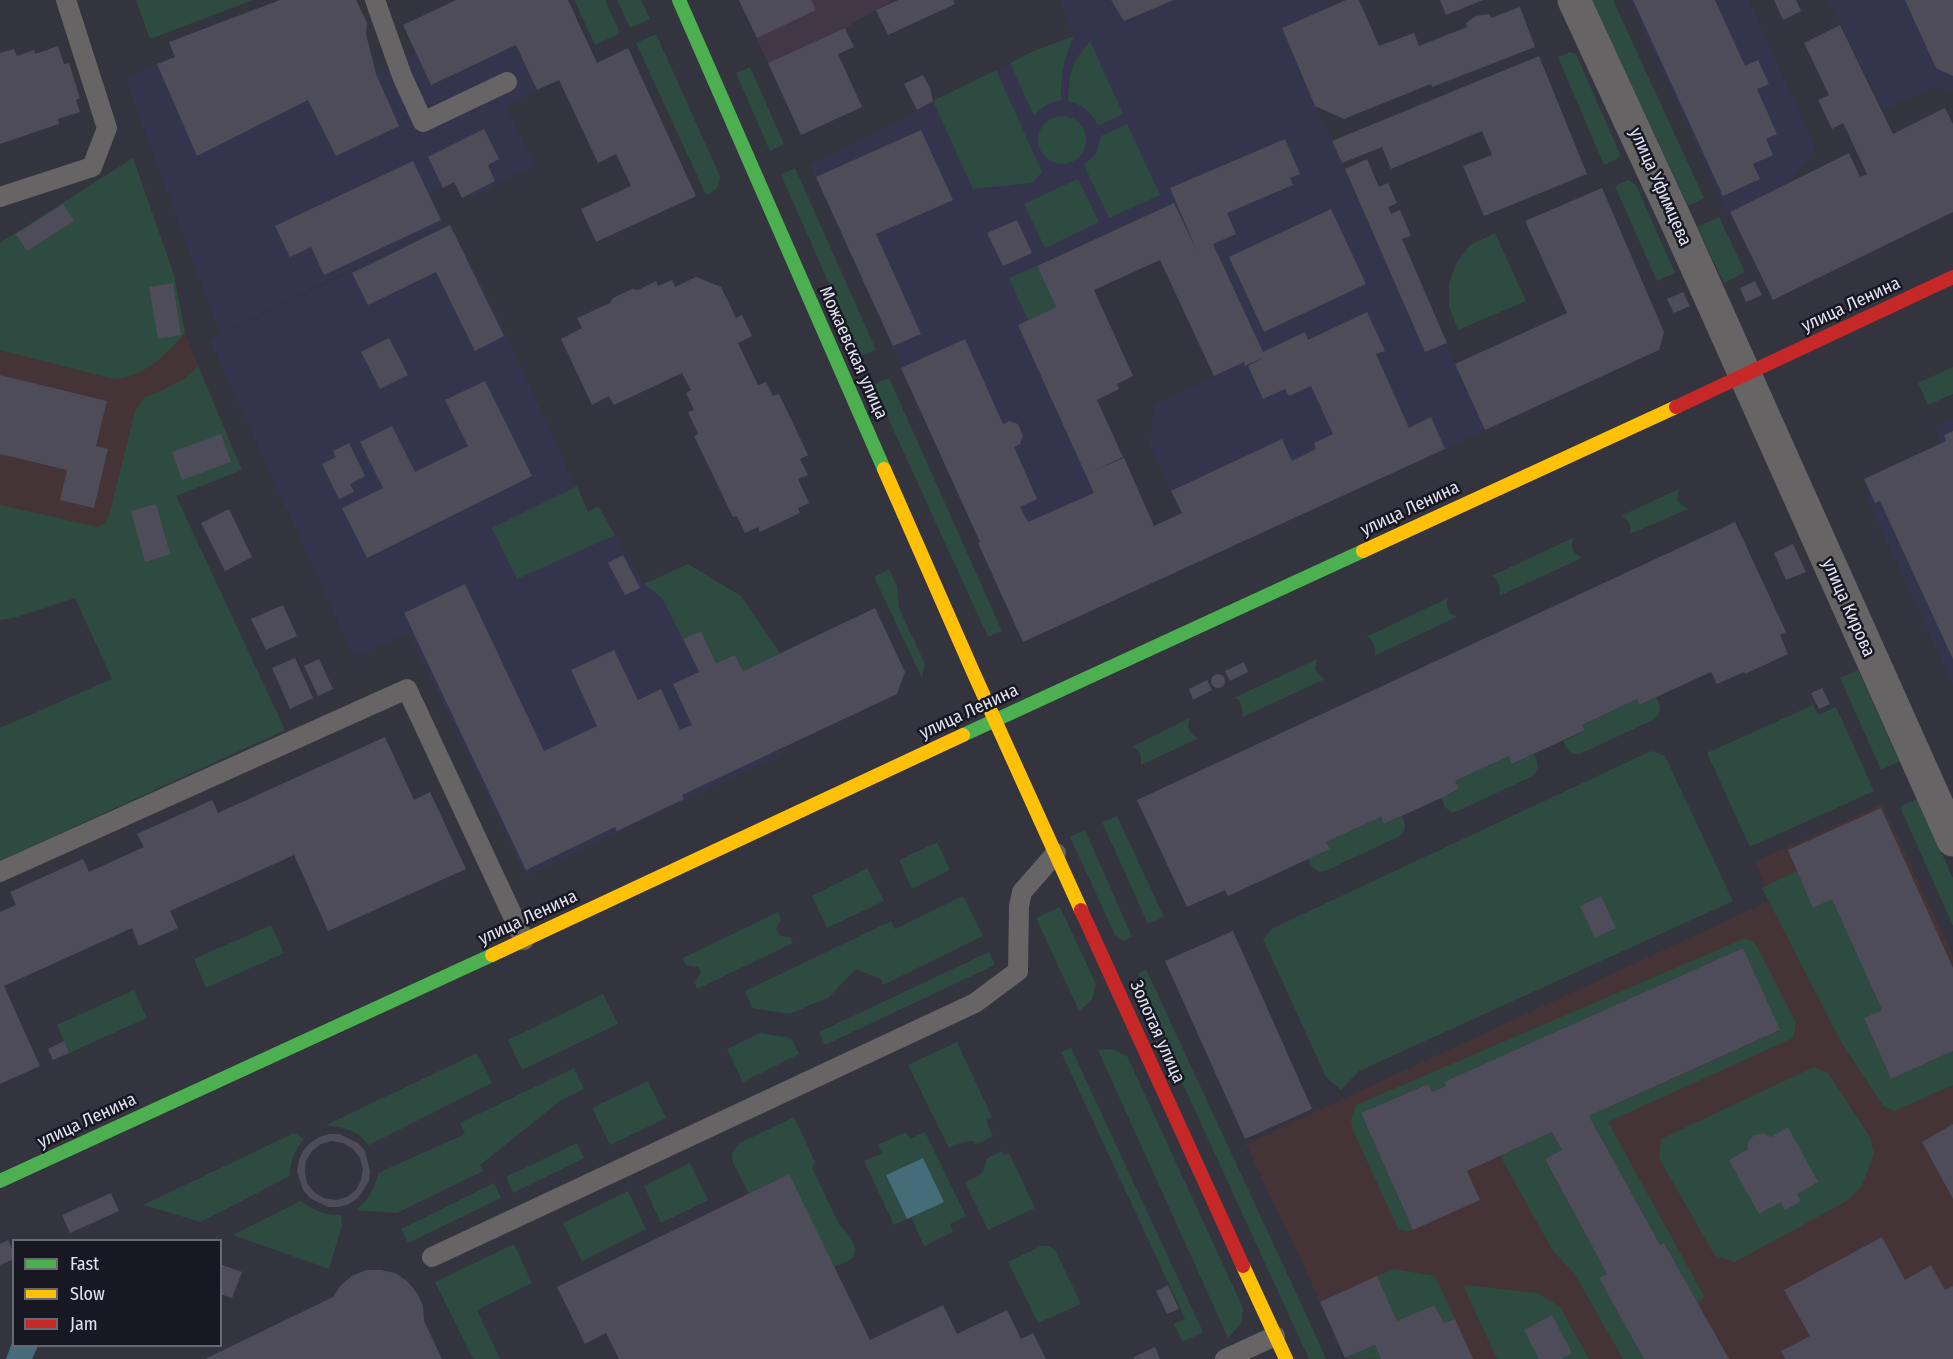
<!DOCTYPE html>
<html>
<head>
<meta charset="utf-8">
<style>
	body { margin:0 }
	#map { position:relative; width:1953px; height:1359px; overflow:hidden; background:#34343f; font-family:"Fira Sans Condensed",sans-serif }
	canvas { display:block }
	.legend { position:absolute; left:12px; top:1239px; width:210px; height:108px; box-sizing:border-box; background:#181822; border:2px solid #696974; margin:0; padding:8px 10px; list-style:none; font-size:18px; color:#e2e2f0 }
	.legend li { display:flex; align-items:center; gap:12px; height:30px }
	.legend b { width:30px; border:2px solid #696974 }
</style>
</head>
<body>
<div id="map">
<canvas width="1953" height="1359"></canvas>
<ul class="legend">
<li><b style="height:8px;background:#4caf50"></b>Fast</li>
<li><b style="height:8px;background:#ffc107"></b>Slow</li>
<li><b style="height:8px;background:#c62828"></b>Jam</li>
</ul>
</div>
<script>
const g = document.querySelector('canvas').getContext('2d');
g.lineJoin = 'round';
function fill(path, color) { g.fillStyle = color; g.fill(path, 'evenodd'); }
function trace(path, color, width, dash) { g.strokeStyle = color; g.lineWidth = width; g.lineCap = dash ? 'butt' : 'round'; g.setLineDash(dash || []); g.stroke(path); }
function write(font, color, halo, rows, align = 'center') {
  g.font = font + ' "Fira Sans Condensed",sans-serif'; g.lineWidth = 5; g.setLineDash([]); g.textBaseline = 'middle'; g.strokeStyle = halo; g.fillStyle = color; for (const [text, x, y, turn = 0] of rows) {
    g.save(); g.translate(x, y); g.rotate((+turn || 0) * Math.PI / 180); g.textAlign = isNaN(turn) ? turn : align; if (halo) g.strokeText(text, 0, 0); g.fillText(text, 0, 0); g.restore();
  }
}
fill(new Path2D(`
	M280 0H356L367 23 366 34 376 73 416 53 403 25 456 0H568L597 63 537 90 506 108 535 165 472 198 462 178 429 195 443 224 220 334 125 78 175 57 169 42Z
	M1060 0H1327L1330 7 1282 28 1315 106 1332 141 1425 352 1447 343 1455 364 1485 430 1203 560 1150 446 1154 405 1244 362 1193 253 1197 250 1174 203 1141 218 1037 266 1176 573 1023 642 978 543 980 542 810 165 1034 51 1074 37Z
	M1630 0H1749L1815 148 1780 195 1730 219Z
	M1828 0H1953V90L1934 88 1884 110Z
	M450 223 508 339 587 512 598 506 643 584 662 598 699 672 735 655 782 754 526 876 409 633 354 657 210 340Z
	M1953 418V686L1865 494 1947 456 1934 427Z`), '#35344d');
fill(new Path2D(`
	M739 0H893L845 28 768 63Z`), '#413745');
fill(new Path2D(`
	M133 158 174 275 185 333 242 470 157 503 0 620V243Z
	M1882 804 1953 956V1359H1347L1246 1144 1771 900 1755 862Z`), '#443337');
fill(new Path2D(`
	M136 0H253L150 39Z
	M574 0H605L620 33 595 45Z
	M617 0H641L650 19 630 28Z
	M1592 0H1613L1704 198 1688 206Z
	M656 34 720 176C720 187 716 191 706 195L636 43Z
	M1074 36C1063 60 1061 74 1061 100 1049 102 1042 107 1034 116L1010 63 1034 51Z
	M1090 41 1123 114 1098 126C1092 112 1083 105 1068 101 1069 73 1071 63 1090 41Z
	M1570 52 1576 54 1620 154 1617 159 1604 165 1558 57Z
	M750 67 784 144 770 151 736 73Z
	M996 70 1042 172 1032 183 973 189 933 101Z
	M1038 140a24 24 0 1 1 48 0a24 24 0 1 1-48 0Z
	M1127 124 1160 195 1109 218 1084 165 1096 154 1101 136Z
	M133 158 174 275 185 333C166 355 144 377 114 379L0 350V243Z
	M795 168 876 350 861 356 781 175Z
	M1078 179 1099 222 1045 248 1024 204Z
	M1628 180 1636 185 1675 273 1657 281 1615 186Z
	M1719 217 1745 272 1724 283 1697 227Z
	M1495 233 1526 301 1458 330 1449 306V283L1456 264 1470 245Z
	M1037 266 1056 307 1028 320 1009 278Z
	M198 366 242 470 176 496 285 730 0 861V728L112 679 75 598 14 618 0 620V505L98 527 105 523 110 512 135 411 145 397 161 391 185 378Z
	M1953 367V394L1928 405 1918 383Z
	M889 378 1002 631 988 637 873 385Z
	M577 486 588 512 598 506 615 535 517 579 492 528Z
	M1679 489 1677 499 1680 504 1688 509 1630 534C1632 527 1629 518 1621 516Z
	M1573 538C1570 547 1573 554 1582 558L1499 596C1501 588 1499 579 1491 576Z
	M688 564 741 596 780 653 743 671 735 655 716 663 701 631 683 639 662 598 644 584Z
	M889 569 897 586 899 608 925 664 922 678 874 577Z
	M1448 598 1446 602 1449 613 1457 617 1374 656C1377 649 1374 644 1370 638L1366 637Z
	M1317 659 1315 669 1318 674 1325 679 1243 717 1242 706 1238 699 1234 698Z
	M1858 670 1899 761 1881 770 1840 678Z
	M1656 697C1661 707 1662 711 1655 719L1580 754C1570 755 1567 750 1563 741L1584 731 1582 725 1637 699 1640 705Z
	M1813 705 1818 715 1836 707 1874 791 1750 847 1707 753Z
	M1190 718C1186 728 1190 735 1199 738L1141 765V754L1133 746Z
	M1651 751 1665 756 1733 901 1359 1071 1341 1090 1326 1077 1263 939 1273 928Z
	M1534 754C1538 764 1540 768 1533 776L1458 811 1451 812 1445 807 1441 798 1459 790 1455 781 1509 756 1513 764Z
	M1917 799 1953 878V926L1900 807Z
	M1117 816 1164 917 1148 924 1102 822Z
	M1402 816C1406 825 1407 829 1400 836L1325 871 1319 872 1312 867 1308 859 1329 849 1326 842 1381 817 1385 824Z
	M1085 830 1132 937 1123 941 1115 935 1070 837Z
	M937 842 950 870 912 889 899 860Z
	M867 868 884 901 827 928 812 896Z
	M1797 871 1813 907 1832 899 1882 1010 1864 1018 1891 1079 1953 1051V1085L1894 1111 1884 1107 1841 1042 1762 888Z
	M963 896 983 936 883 985 881 979 856 969 829 997 790 1014 752 1008 745 991 891 921 895 929Z
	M1060 907 1096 984 1092 1000 1079 1011 1036 918Z
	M778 912 781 919 776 929 780 936 790 937 793 943 697 989 695 982 701 972 698 967 686 965 683 958Z
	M271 925 284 953 206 988 194 959Z
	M1743 939 1751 940 1758 948 1795 1021V1031L1793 1038 1608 1122 1704 1296 1698 1304 1664 1243 1660 1245 1589 1116 1779 1031 1743 948 1445 1082V1086L1432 1092 1427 1084 1361 1113 1413 1230 1406 1231 1398 1229 1352 1128 1351 1119 1356 1105Z
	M989 952 995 965 825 1045 819 1032Z
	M1146 969 1304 1310 1326 1359H1309L1137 984 1139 973Z
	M134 990 147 1018 69 1053 57 1025Z
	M603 994 618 1024 522 1070 508 1040Z
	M760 1033 791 1038 799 1054 743 1082 727 1049Z
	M957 1042 992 1117 986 1120 993 1136 977 1144 973 1141 962 1142 949 1148 908 1065Z
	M1071 1048 1203 1332 1183 1342 1174 1324 1185 1319 1061 1052Z
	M1112 1049 1127 1056 1243 1308 1242 1322 1228 1338 1098 1050Z
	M477 1053 492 1083 369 1145 358 1134 344 1128 326 1125Z
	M1814 1067 1828 1073 1870 1137 1874 1154 1862 1186 1847 1201 1735 1262 1715 1256 1659 1158 1661 1139Z
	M574 1068 584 1089 560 1101 480 1165 483 1171 397 1213 356 1210C369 1199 374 1190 378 1173L465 1134 460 1123Z
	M648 1081 666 1118 610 1145 592 1108Z
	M794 1117 815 1162 812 1168 840 1226C846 1231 848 1234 852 1241 861 1259 848 1261 834 1267L749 1194 733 1162 732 1153 738 1144Z
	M906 1132 910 1139 925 1132 966 1216 950 1224 953 1232 924 1246 911 1217 943 1201 923 1158 886 1175 907 1219 894 1225 864 1161 882 1153 878 1145Z
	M1552 1132 1562 1150 1545 1160 1607 1274 1600 1278 1644 1359H1623L1574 1273 1553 1251 1500 1156Z
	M294 1133 304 1139C294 1151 290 1161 290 1176L201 1222 143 1205Z
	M577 1143 584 1158 513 1193 506 1177Z
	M1002 1151 1004 1155 1009 1153 1035 1208 988 1230 965 1183C978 1176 985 1175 986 1159Z
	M690 1163 708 1200 661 1223 644 1186Z
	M494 1183 501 1198 408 1243 401 1229Z
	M628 1191 646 1229 582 1261 563 1223Z
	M301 1201C314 1211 325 1215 341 1215L342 1225 329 1269 233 1235Z
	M514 1244 532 1283 477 1310 500 1359H473L435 1282Z
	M1041 1246H1048L1055 1250 1081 1304 1038 1323 1008 1262Z
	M1394 1269 1435 1276 1455 1319 1444 1323 1434 1305 1397 1321 1377 1276Z
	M1463 1285 1538 1293 1560 1307 1589 1359H1497Z
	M1375 1345 1381 1359 1345 1358Z`), '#2d4b40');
fill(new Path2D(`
	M923 1158 944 1202 907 1219 886 1175Z
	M13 1340 14 1346H38L32 1359H6Z`), '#456c79');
fill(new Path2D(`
	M280 0H356L367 23 366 34 376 74 399 126 336 156 308 100 197 156 157 64 175 57 169 42Z
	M456 0H568L597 63 628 48 696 196 596 242 581 209 631 186 616 154 598 163 559 80 537 90 516 45 431 85 403 25Z
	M739 0H811L816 10 757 38Z
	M898 0H953L955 4 888 35 876 10Z
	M1111 0H1174L1124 21Z
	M1346 0H1359L1379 46 1414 33 1419 46 1467 27 1466 23 1476 16 1489 14 1491 18 1520 7 1535 47 1432 87 1431 84 1344 119 1315 106 1282 28Z
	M1440 0H1483L1446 15Z
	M1633 0H1715L1745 66 1758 60 1769 84 1757 89 1777 134 1766 139 1773 155 1753 164 1760 179 1723 196Z
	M1774 0H1796L1801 11 1783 20Z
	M1905 0H1953V76L1936 68Z
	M1840 25 1893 134 1945 108 1953 124V212L1773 300 1730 212 1849 153 1860 177 1867 174 1843 123 1832 129 1818 100 1829 95 1804 43Z
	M845 28 854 47 838 54 862 107 801 135 768 63Z
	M58 46 64 64 69 63 80 98 76 100 80 112 58 119 59 124 0 144V53L14 49 17 56 34 50 35 54Z
	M1539 56 1587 174 1484 216 1463 166 1492 155 1482 131 1391 169 1382 147 1342 163 1332 141Z
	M923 75 930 88 933 101 917 110 904 84Z
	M484 129 499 159 488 165 495 181 462 198 454 182 443 188 428 157Z
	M921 130 953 200 876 234 921 334 893 346 816 177Z
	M1285 139 1300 174 1290 178 1293 185 1227 213 1236 234 1213 244 1263 352 1305 332 1308 340 1367 312 1385 351 1376 354 1409 428 1431 417 1445 449 1023 642 978 543 980 542 901 368 965 339 1003 424 1009 421 1018 424 1023 436 1020 444 1014 447 1037 499 1020 507 1028 522 1094 493 1018 325 1056 307 1037 266 1174 203 1197 251 1170 188ZM1160 260 1214 376 1244 362 1245 366 1265 357 1248 366 1263 399 1285 389 1289 396 1311 386 1333 434 1314 443 1316 449 1292 461 1282 439 1171 491 1182 513 1154 526 1124 458 1093 471 1123 457 1097 400 1119 389 1117 384 1133 376 1094 290Z
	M1367 159 1379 187 1388 183 1397 203 1388 207 1391 214 1400 210 1411 236 1402 239 1447 343 1425 352 1345 169Z
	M413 161 441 220 324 275 311 247 290 257 275 226Z
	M1602 188 1664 332 1659 350 1485 430 1455 364 1567 313 1525 221Z
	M63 204 74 221 27 251 16 234Z
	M1331 209 1366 284 1264 332 1229 257Z
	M1017 220 1032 253 1003 266 987 233Z
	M450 225 504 336 475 351 436 272 368 305 352 273Z
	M696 277 721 287 736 318 742 315 752 336 738 343 758 385 766 382 773 396 779 394 808 455 800 459 808 475 798 479 809 503 798 508 800 513 760 532 758 527 745 533 737 516 733 517 694 436 698 434 688 412 694 410 686 393 691 390 682 373 614 405 609 396 592 405 561 339 582 328 577 318 610 303 613 298 632 289 638 290 656 281 658 286 672 280 675 287Z
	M1755 281 1762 295 1746 302 1740 288Z
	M173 283 181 335 158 339 149 287Z
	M1683 292 1690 306 1674 313 1667 299Z
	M389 338 408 375 380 389 361 352Z
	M0 375 107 401 96 446 108 449 94 508 60 500 67 470 0 454Z
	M485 381 532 476 367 558 342 508 383 488 360 442 392 426 415 472 468 446 445 400Z
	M1953 431V659L1880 501 1875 503 1864 479 1946 441 1944 435Z
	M221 434 231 462 182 480 172 452Z
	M349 443 365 476 350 484 354 492 339 499 322 464 336 457 333 451Z
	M156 504 170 554 145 562 131 511Z
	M229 509 252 557 225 571 201 523Z
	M1735 522 1786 632 1780 635 1788 654 1745 674 1744 672 1717 684 1711 672 1639 705 1637 699 1582 725 1585 730 1512 764 1509 756 1455 781 1459 789 1441 798 1384 824 1381 817 1326 842 1330 849 1228 896 1225 890 1187 907 1137 800Z
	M1793 544 1806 572 1786 580 1774 553Z
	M623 555 640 588 625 595 608 563Z
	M465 584 544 751 597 726 571 670 614 650 638 700 661 689 680 730 692 725 673 684 699 672 683 639 701 631 716 663 735 655 743 671 875 608 905 672 897 694 682 795 684 799 617 831 615 827 526 870 404 613Z
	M283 605 297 636 266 650 251 619Z
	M295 658 313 698 290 709 272 668Z
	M319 659 333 689 318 696 304 666Z
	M1244 662 1248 672 1230 681 1225 671Z
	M1211 681a7 7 0 1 1 14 0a7 7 0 1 1-14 0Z
	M1207 680 1212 690 1193 700 1189 689Z
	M1822 688 1830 704 1819 709 1811 693Z
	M385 737 414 800 430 792 466 869 328 931 294 855 170 911 178 928 139 946 132 928 4 986 40 1066 0 1084V912L16 905 10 892 83 859 89 872 144 847 137 834 212 800 218 813Z
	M1881 808 1953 968V1051L1891 1079 1864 1018 1882 1010 1832 899 1813 908 1788 850Z
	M1601 896 1616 928 1595 938 1580 906Z
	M1233 931 1312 1109 1245 1139 1165 961Z
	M1743 948 1780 1030 1589 1116 1660 1245 1664 1243 1729 1359H1644L1599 1278 1607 1274 1545 1159 1562 1150 1552 1132 1467 1171 1480 1200 1413 1230 1361 1113 1428 1084 1432 1092 1446 1086 1444 1082Z
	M64 1041 69 1053 53 1060 48 1049Z
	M1953 1124V1199L1922 1142Z
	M1788 1127 1818 1182 1797 1194 1801 1201 1785 1210 1781 1202 1759 1214 1729 1160 1747 1150 1748 1142 1754 1135 1764 1133 1771 1137Z
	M329 1134H339L358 1143 365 1151 370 1171 369 1181 358 1198 349 1204 339 1207H328L310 1198 303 1190 297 1171 299 1160 303 1151 310 1143 319 1137ZM332 1141 343 1143 353 1149 360 1158 363 1169 361 1180 356 1190 347 1197 336 1200 324 1198 314 1192 307 1183 305 1172 306 1161 312 1151 321 1144Z
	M789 1174 870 1340 943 1305 957 1334 1007 1310 1021 1339 1033 1333 1046 1359H619L606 1333 585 1344 557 1287Z
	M111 1193 119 1211 70 1233 62 1215Z
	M1882 1237 1905 1280 1931 1265 1945 1290 1953 1286V1359H1785L1781 1351 1810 1336 1784 1290Z
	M8 1240 14 1253V1259L0 1265V1244Z
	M220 1264 242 1272 232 1298 220 1294Z
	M366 1270H381L395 1273 407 1281 417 1293 423 1306 424 1321 442 1359H205L333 1297 341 1285 352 1276Z
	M1377 1276 1397 1321 1434 1305 1444 1323 1455 1319 1473 1359H1381L1375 1345 1345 1358 1320 1302Z
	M1168 1285 1179 1309 1167 1314 1156 1291Z
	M1552 1315 1572 1353 1561 1359H1539L1524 1330Z
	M1155 1347 1160 1359H1134V1357Z`), '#4d4c58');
trace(new Path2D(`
	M375 0 402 76 423 122 507 82
	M0 197 92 167 107 128 66 0
	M0 872 407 689 524 940
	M432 1257 975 1003 1018 971 1019 906 1022 892 1056 853
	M1225 1359 1275 1336`), '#676466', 20);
trace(new Path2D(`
	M1574 0 1678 225 1953 840`), '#676466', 33);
trace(new Path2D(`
	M679 0 884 469
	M963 735 1363 551
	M0 1181 492 955`), '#4caf50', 14);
trace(new Path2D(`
	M884 469 974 674 1081 910
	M1363 551 1676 407
	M492 955 963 735
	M1243 1266 1286 1359`), '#ffc107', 14);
trace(new Path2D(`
	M1676 407 1953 277
	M1081 910 1243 1266`), '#c62828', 14);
write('18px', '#e2e2f0', '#181822', [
	["улица Уфимцева",1660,187,66],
	["улица Ленина",1851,305,-25],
	["Можаевская улица",853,353,66],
	["улица Ленина",1410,509,-25],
	["улица Кирова",1848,608,66],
	["улица Ленина",969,712,-25],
	["улица Ленина",528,918,-25],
	["Золотая улица",1157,1032,66],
	["улица Ленина",87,1121,-25]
]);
</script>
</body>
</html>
